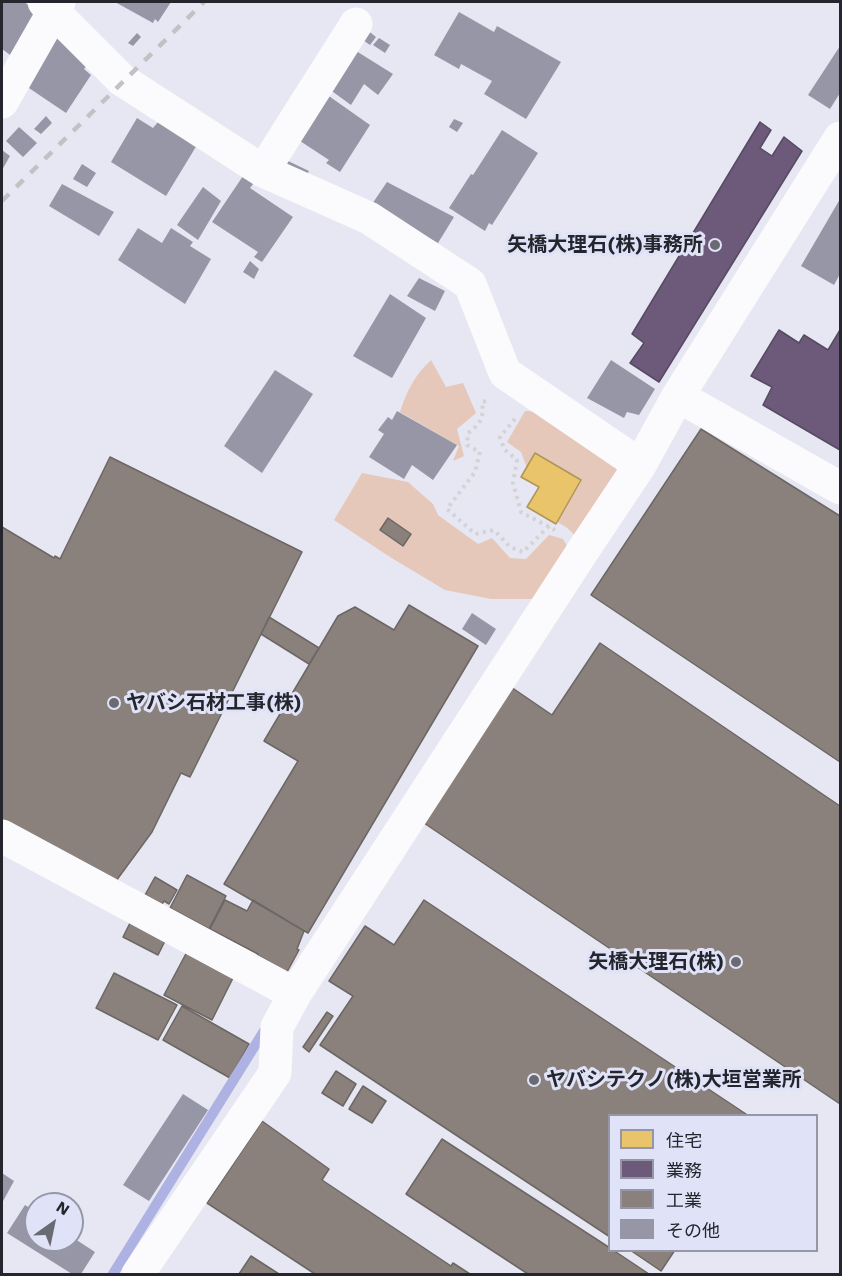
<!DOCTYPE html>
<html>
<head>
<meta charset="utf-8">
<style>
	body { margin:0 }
	#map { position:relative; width:842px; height:1276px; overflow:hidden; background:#e6e7f2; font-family:"Work Sans","Noto Sans JP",sans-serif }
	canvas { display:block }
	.frame { position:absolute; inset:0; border:3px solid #25262d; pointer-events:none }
	.legend { position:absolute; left:608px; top:1114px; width:210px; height:138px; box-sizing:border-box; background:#e0e3f8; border:2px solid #9597a7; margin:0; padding:8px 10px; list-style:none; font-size:18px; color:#25262d }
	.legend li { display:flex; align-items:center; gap:12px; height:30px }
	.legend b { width:30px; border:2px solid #9597a7 }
	.north { position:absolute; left:24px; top:1192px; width:60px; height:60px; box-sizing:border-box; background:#e0e3f8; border:2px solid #9597a7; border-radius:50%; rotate:33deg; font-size:16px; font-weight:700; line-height:24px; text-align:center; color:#25262d }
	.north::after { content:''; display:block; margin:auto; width:21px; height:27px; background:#696a72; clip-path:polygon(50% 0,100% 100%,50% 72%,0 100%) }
</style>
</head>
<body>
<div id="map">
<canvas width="842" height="1276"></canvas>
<div class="frame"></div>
<ul class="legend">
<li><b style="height:16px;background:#e9c46a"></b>住宅</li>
<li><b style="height:16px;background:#6d597a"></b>業務</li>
<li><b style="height:16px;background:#8a817c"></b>工業</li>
<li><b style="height:16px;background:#9696a6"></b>その他</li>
</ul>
<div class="north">N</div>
</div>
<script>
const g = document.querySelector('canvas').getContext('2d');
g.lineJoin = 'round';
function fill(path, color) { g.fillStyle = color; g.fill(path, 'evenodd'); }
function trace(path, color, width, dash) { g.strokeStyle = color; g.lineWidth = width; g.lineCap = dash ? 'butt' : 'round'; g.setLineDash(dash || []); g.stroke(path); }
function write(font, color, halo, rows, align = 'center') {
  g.font = font + ' "Work Sans","Noto Sans JP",sans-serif'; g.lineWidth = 6; g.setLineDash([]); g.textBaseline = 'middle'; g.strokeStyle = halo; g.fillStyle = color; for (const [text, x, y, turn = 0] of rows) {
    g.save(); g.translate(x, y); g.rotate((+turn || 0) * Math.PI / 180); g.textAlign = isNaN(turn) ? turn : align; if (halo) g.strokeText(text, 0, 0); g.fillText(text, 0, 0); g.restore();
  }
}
fill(new Path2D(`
	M431 360 446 387 463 383 476 413 457 429 464 456 453 461 459 446 400 412C407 390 415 375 431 360Z
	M525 411 539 412 625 463 578 538 566 527 544 515 546 487 531 479 521 452 507 442Z
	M362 473 408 482 433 504 438 515 478 544 492 538 510 558 526 559 549 535 563 539 567 546 546 599H491L445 590 390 557 334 520Z`), '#e5c8b9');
const homes = new Path2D(`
	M535 453 581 480 556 524 527 507 539 487 521 477Z`);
fill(homes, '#e9c46a');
trace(homes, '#ae9558', 1.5);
const offices = new Path2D(`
	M760 122 771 130 760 148 772 156 784 137 802 151 659 382 630 363 644 343 632 334Z
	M779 330 799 343 804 335 828 350 840 330V450L763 405 772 387 751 376Z`);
fill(offices, '#6d597a');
trace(offices, '#574a63', 1.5);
const industry = new Path2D(`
	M701 429 840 516V762L591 595Z
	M110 457 302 552 190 777 181 773 152 832 116 881 2 820V527L54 558 55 556 60 559Z
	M388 518 411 534 403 546 380 530Z
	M409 605 478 646 308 933 224 884 298 761 264 741 338 616 355 607 394 630Z
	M269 617 319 648 309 664 261 634Z
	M600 643 840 806V1104L421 821 511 687 552 715Z
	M187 875 226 896 209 929 170 908Z
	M155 877 177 890 169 904 164 901 162 904 145 895Z
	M225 900 247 911 253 900 304 931 297 949 299 950 287 972 257 955 258 954 210 929Z
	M424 900 749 1116H610V1237L320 1045 353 996 329 981 365 926 394 945Z
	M131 921 166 939 158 955 123 937Z
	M189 948 236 972 212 1020 164 995Z
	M114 973 177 1005 158 1040 96 1008Z
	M182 1006 249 1044 230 1078 163 1040Z
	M327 1012 333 1016 309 1052 303 1047Z
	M336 1071 356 1084 343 1106 322 1093Z
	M363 1086 386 1101 372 1123 349 1109Z
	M262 1121 329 1169 322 1180 451 1266 453 1263 470 1274H315L207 1203Z
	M442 1139 610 1248V1250H613L649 1274H528L406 1194Z
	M630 1250H675L661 1271Z
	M251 1256 279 1274H239Z`);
fill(industry, '#8a817c');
trace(industry, '#6c6664', 1.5);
trace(new Path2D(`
	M113 1274 264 1031`), '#adb2e3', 10);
fill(new Path2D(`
	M2 2H24L42 14 13 57 2 49Z
	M115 2H171L158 22 155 19 153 23Z
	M459 12 494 32 497 26 561 62 526 119 484 94 492 81 461 64 459 69 434 55Z
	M55 29 88 64 84 69 91 75 66 113 23 84Z
	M366 29 376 37 370 45 360 38Z
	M137 33 141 37 133 46 128 43Z
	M379 38 390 45 385 53 373 45Z
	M840 46V93L830 109 808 95Z
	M353 49 393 74 378 95 364 84 351 105 329 89Z
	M326 94 370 125 340 172 326 163 329 160 297 139Z
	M46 116 52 123 41 134 34 129Z
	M137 118 153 128 158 122 197 145 166 196 111 162Z
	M454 119 463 123 457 132 449 127Z
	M19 127 37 143 23 157 6 141Z
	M502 130 538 153 492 225 489 223 485 231 449 208 471 174 473 175Z
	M2 150 10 156 2 170Z
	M284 159 309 171 302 183 278 171Z
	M82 164 96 173 87 187 73 179Z
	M243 176 254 183 250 188 293 217 262 262 254 257 258 252 212 222Z
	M387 182 454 217 438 243 370 207Z
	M62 184 114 212 99 236 49 206Z
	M203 187 221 201 198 240 177 225Z
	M840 199V274L834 285 801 266Z
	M138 228 162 243 171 228 193 242 190 246 211 259 185 304 118 260Z
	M250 261 259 269 254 279 243 272Z
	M419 278 445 291 435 311 407 296Z
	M390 294 426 318 392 378 353 356Z
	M611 360 655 389 639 415 627 412 624 418 587 398Z
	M275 370 313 394 262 473 224 446Z
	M397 411 457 445 433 480 412 465 404 479 369 457 384 434 378 430 388 417 392 420Z
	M472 613 496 629 486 645 462 629Z
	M183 1094 208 1110 149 1201 123 1185Z
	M2 1173 14 1181 2 1203Z
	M25 1205 36 1212V1240H72V1237L95 1252 81 1274H72L7 1233Z`), '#9696a6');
trace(new Path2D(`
	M486 401 482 402C484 417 481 424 468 433L467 445 480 452 475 472 447 509 475 534 494 530 510 547 523 552 549 526
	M515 419 500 437 504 449 517 460 513 483 521 512 555 530`), '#d2d3d6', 4, [3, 4.5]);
trace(new Path2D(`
	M44 2 122 80 263 171 369 218 470 284 505 373 640 465
	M2 102 59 2
	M263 171 356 24
	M678 396 840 488
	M2 836 295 994
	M138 1274 275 1073 277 1027 295 994 584 549 640 465 678 396 840 138`), '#fbfbfd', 33);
trace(new Path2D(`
	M2 201 204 2`), '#c2c2c5', 4.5, [10, 10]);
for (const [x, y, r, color] of [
	[715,245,6,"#696a72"],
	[114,703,6,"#696a72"],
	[736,962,6,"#696a72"],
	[534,1080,6,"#696a72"]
]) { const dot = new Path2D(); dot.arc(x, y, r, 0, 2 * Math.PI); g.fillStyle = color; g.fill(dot); trace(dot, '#e0e3f8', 2); }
write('bold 20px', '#25262d', '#e0e3f8', [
	["矢橋大理石(株)事務所",703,245],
	["ヤバシ石材工事(株)",126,703,"left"],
	["矢橋大理石(株)",724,962],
	["ヤバシテクノ(株)大垣営業所",546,1080,"left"]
], 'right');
</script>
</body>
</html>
